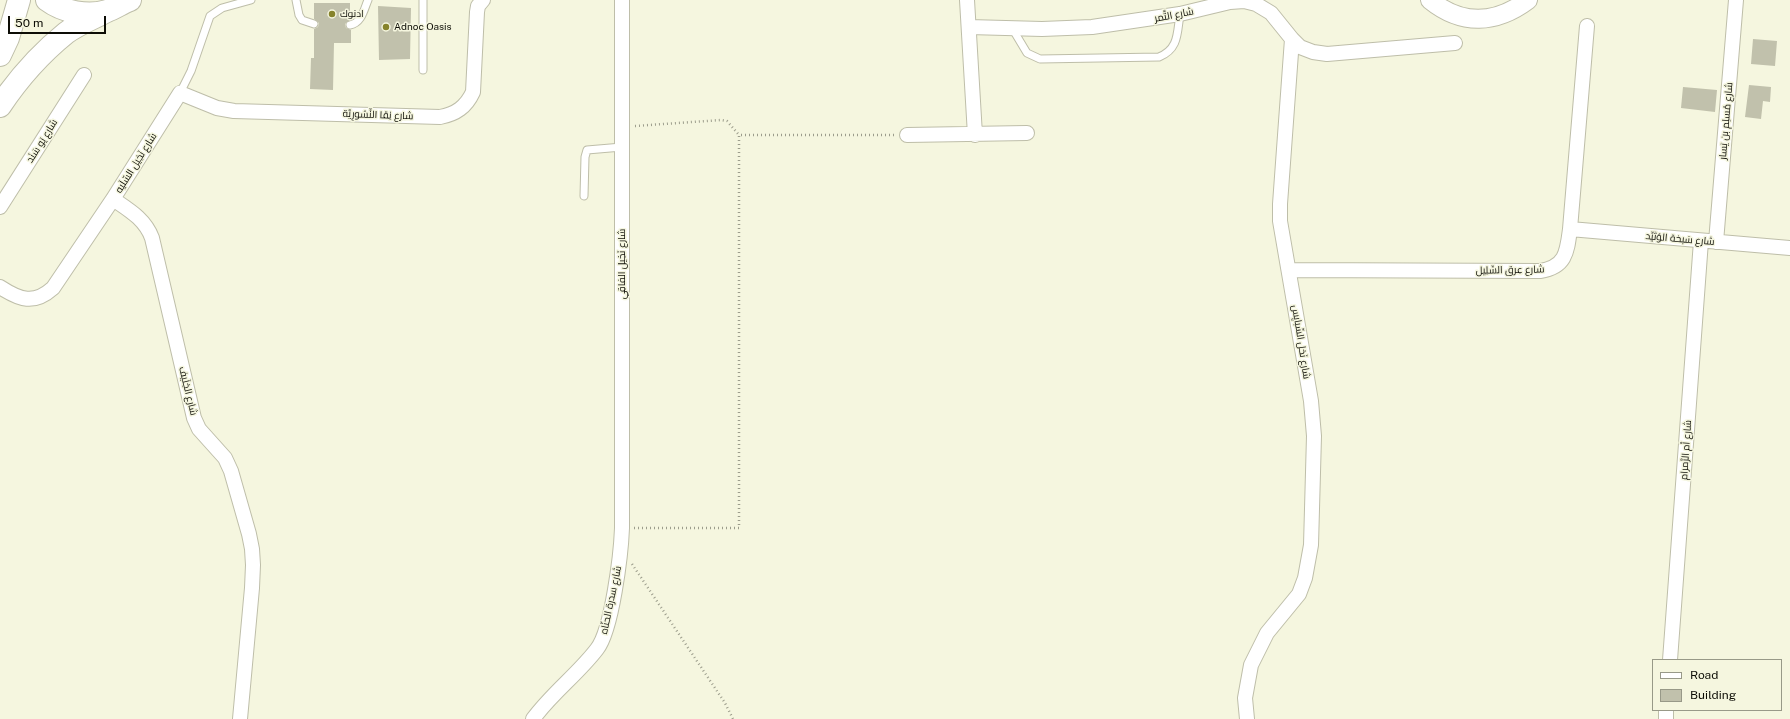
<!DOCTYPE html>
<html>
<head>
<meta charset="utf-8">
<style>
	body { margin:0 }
	#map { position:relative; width:1790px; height:719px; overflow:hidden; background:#f5f6df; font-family:"Public Sans",sans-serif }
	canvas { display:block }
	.legend { position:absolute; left:1652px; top:659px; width:130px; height:52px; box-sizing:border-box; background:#f5f6df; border:1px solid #989988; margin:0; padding:5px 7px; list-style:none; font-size:12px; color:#0d0d06 }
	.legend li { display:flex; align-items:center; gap:8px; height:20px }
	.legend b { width:20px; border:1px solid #989988 }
	.scale { position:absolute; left:8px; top:16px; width:98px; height:18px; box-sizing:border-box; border:2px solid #0d0d06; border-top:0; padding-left:5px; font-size:12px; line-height:14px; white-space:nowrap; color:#0d0d06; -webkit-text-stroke:3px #f5f6df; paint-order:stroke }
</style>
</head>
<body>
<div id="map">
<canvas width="1790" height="719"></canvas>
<ul class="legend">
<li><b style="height:5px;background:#fff"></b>Road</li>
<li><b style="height:11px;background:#c1c1ac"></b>Building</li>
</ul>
<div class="scale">50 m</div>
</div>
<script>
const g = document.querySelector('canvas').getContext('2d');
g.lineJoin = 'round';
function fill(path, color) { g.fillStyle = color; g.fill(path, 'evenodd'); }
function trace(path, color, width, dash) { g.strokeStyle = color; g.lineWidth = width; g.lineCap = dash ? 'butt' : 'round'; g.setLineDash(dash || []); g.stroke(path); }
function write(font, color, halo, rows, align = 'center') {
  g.font = font + ' "Public Sans",Cairo,sans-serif'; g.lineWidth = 3; g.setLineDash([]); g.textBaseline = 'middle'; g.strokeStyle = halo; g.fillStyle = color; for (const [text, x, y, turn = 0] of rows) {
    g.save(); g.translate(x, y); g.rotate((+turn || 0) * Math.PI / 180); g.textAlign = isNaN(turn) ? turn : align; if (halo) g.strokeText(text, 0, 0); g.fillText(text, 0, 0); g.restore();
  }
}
fill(new Path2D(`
	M314 3H350V20L345 24 346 28 351 30V43H334L333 90 310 89 311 58H314V29L318 27 319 23 314 19Z
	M378 6 411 8 410 59 379 60Z
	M1753 39 1777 41 1775 66 1751 64Z
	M1749 85 1771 87 1770 102 1763 101 1761 119 1745 117Z
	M1683 87 1717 90 1715 112 1681 108Z`), '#c1c1ac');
const service = new Path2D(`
	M296 0 299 15 302 20 314 24
	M350 25C362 23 364 9 368 0
	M1012 28 1027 53 1040 59 1159 57C1179 49 1177 33 1180 14
	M423 70V0
	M180 93 191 71 210 16 222 8 251 0
	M584 196 585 157 587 150 622 147`);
const minor = new Path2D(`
	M967 0 975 135
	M969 27 1042 29 1092 27 1180 14 1230 2 1244 1 1256 4 1271 13 1292 39 1300 47 1313 52 1327 54 1455 43
	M907 135 1027 133
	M113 199C129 210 145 219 152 238L194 418 199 429 225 458 231 471 249 534 252 549 253 565 252 588 240 719
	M0 207 84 75
	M1570 229 1790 248
	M1716 242 1736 0
	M1290 270 1540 271C1566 267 1567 252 1570 229L1587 26
	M0 287C20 300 34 305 53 288L113 199 180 93 217 108 234 111 440 117C456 114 466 107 473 92L477 12 478 6 483 0
	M1670 660 1701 241
	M533 719C552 693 578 674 597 649 612 630 621 554 622 528V0
	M1247 719 1245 698 1251 665 1267 633 1299 594 1305 578 1311 545 1314 436 1311 401 1280 221V204L1292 39
	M1666 719V710`);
const tertiary = new Path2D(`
	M1430 0C1462 26 1496 24 1528 0`);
const trunk = new Path2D(`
	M47 0C63 12 88 17 107 11 115 8 122 3 130 0
	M0 55 8 38 19 0
	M0 106C18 79 40 54 66 33 78 24 94 18 107 11`);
trace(service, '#bebea9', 9);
trace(minor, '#bebea9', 16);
trace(tertiary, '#bebea9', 20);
trace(trunk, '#bebea9', 24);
trace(new Path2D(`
	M635 126 721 120 727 121 739 135
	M634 528H739V135H894
	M632 564 725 703 733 719`), '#9c9d8c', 2.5, [1, 3]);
trace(service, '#fff', 7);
trace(minor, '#fff', 14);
trace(tertiary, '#fff', 18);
trace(trunk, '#fff', 22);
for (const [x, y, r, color] of [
	[332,14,4,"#86832b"],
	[386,27,4,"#86832b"]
]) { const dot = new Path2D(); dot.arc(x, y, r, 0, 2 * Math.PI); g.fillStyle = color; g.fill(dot); trace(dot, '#f5f6df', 1.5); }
write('10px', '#0d0d06', '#f5f6df', [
	["ادنوك",340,14],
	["Adnoc Oasis",394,27]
], 'left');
write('10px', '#0d0d06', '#f5f6df', [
	["شارع التَّمر",1174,15,-11],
	["شارع نِقا النِّسُورِيَّة",378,115,2],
	["شارع مُسلِم بن يَسار",1726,121,-85],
	["شارع يَو سَنَد",42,141,-58],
	["شارع نَخِيل السّلَيه",136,163,-58],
	["شارع سَبخة الوُتَيِّد",1680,239,5],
	["شارع نَخِيل الفاقِي",622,264,-90],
	["شارع عِرق السِّلِيل",1510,270,-1],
	["شارع نَخل السِّبايِس",1301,342,81],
	["شارع الخِلَيف",188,391,76],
	["شارع أم الرَّمرام",1686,450,-86],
	["شارع سدرة الحنّاه",611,600,-78]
]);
</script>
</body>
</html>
